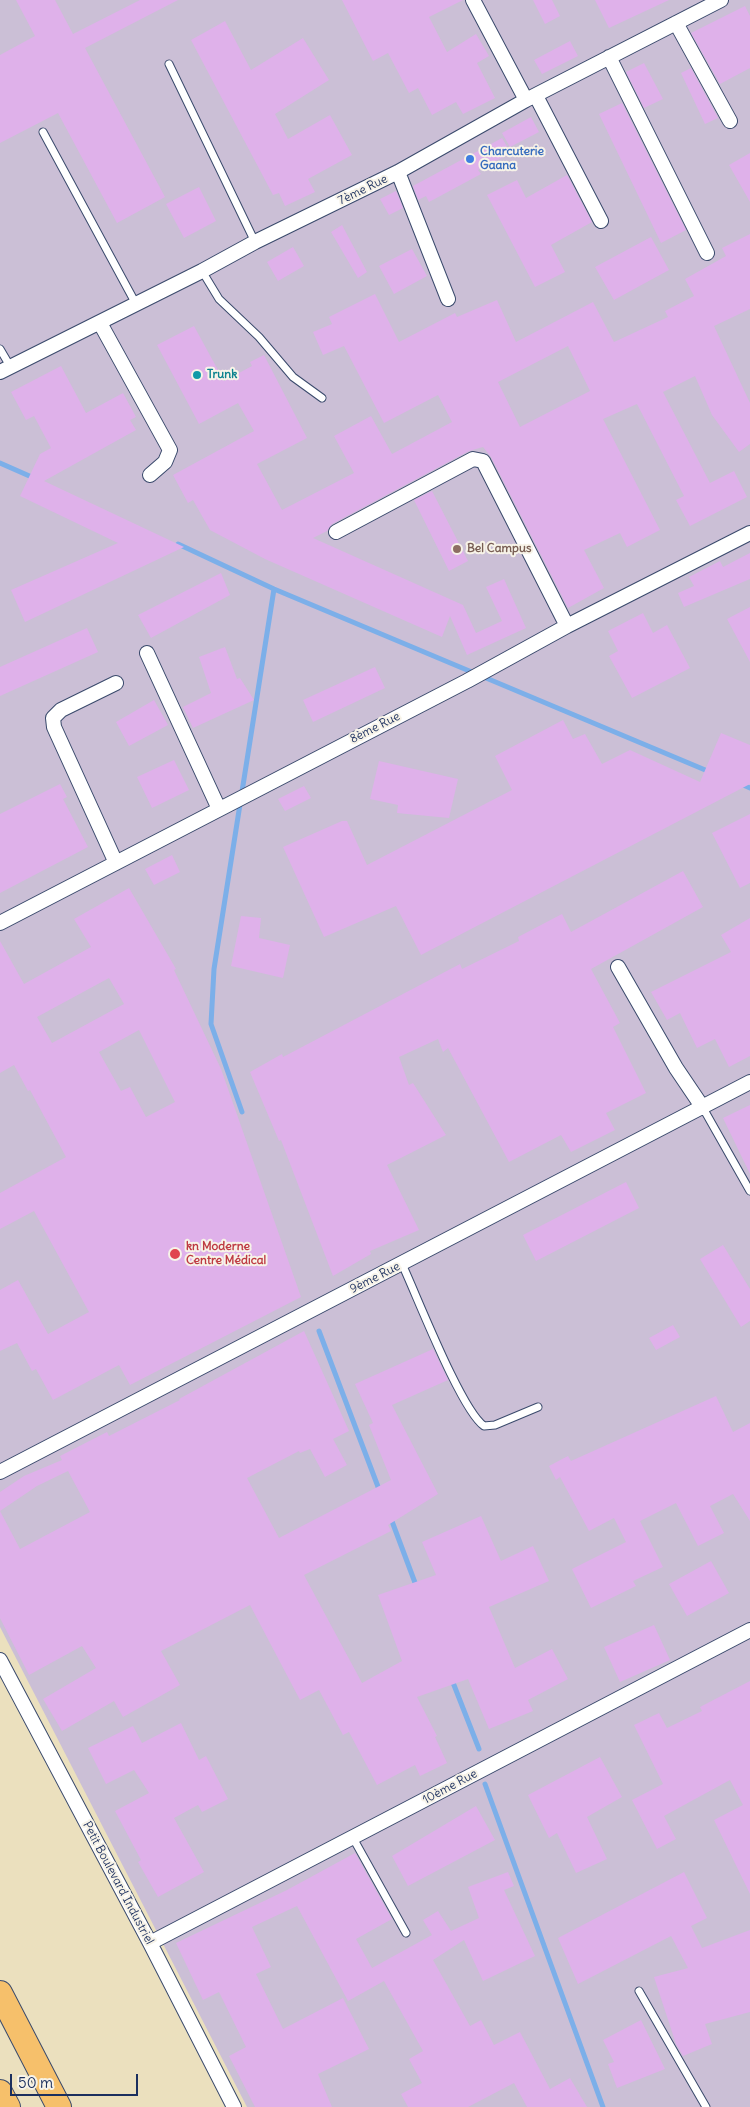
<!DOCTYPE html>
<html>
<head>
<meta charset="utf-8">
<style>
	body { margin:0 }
	#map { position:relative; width:750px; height:2107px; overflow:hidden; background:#ebe0be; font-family:Delius,sans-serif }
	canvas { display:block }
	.scale { position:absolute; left:10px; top:2074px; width:128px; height:22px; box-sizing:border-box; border:2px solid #1b2f5e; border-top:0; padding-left:6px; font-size:15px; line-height:18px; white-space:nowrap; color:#1b2f5e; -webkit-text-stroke:4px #f7f3e8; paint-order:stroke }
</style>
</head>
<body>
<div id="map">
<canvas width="750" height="2107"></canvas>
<div class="scale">50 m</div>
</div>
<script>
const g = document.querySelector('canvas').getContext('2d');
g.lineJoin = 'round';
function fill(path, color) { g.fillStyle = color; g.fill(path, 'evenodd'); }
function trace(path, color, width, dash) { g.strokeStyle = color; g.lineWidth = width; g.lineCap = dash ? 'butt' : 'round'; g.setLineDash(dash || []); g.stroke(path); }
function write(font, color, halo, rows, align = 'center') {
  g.font = font + ' Delius,sans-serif'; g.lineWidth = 4; g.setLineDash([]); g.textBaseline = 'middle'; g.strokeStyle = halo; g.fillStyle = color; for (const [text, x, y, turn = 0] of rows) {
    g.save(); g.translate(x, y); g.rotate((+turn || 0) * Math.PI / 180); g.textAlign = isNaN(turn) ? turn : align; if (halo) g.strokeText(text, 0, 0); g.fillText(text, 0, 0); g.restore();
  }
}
fill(new Path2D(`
	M0 0H750V2107H247L0 1627Z`), '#cbbfd6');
trace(new Path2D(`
	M0 463 34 478
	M178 544 274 589 710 772
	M741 784 750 788
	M242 1112 211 1024 214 969 274 589
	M319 1331 380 1492
	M390 1516 417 1588
	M452 1680 479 1749
	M485 1784 603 2107`), '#7cafe9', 5);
fill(new Path2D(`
	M16 0H55L73 34 140 0H178L85 48 165 197 117 223 58 113 0 143V55L35 36Z
	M342 0H463L429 17 447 52 476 34 489 56 477 63 495 98 463 114 456 102 432 115 418 88 409 93 388 53 373 61Z
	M533 0H552L560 16 545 24Z
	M595 0H669L609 28Z
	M745 6 750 16V68L720 84 691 33Z
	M225 21 251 70 303 38 329 80 275 114 288 139 330 115 352 155 308 179 315 192 285 206 279 193 273 195 191 40Z
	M570 41 578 56 542 74 534 60Z
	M644 63 663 99 644 108 626 72Z
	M691 68 718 118 705 124 681 73Z
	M622 103 686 230 661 243 599 114Z
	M531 117 539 132 510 147 502 133Z
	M502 138 511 153 478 170 481 174 429 202 426 196 418 200 413 186Z
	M750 153V202L729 165Z
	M567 175 592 222 551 245 565 272 535 287 487 195 517 180 526 198Z
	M199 187 216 221 184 238 166 204Z
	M396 191 403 208 389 215 380 199Z
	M342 225 367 272 358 278 331 232Z
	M750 234V309L714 326 750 403V444L739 452 712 415 695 376 663 392 710 483 734 471 747 497 690 526 676 500 684 496 637 404 603 419 660 530 627 547 620 533 584 550 604 588 568 608 491 457 483 447 469 451 332 524 327 531 313 538 463 605 476 633 502 621 486 587 504 579 526 628 467 655 450 616 442 637 265 559 210 530 193 500 188 503 173 475 254 431 238 403 199 424 157 345 194 326 224 381 252 366 250 362 264 355 307 438 257 464 282 510 354 473 334 436 371 416 392 454 452 422 438 395 384 423 344 346 323 355 313 332 332 324 329 317 375 294 399 342 455 313 457 317 497 300 516 342 593 302 614 342 668 317 665 311 694 296 685 279 726 256 722 248ZM568 346 590 391 520 427 498 382Z
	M651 237 669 270 614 300 595 267Z
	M293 247 304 266 278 281 267 262Z
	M412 249 427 276 394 294 379 266Z
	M61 366 86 413 123 393 136 417 130 420 136 430 44 481 184 547 25 622 11 590 118 543 20 496 40 454 51 448 34 416 26 420 11 392Z
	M432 491 468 561 449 571 414 500Z
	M750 553V579L684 607 678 593 694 586 689 577 720 561 723 567Z
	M221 573 230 595 151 638 138 615Z
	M750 607V662L727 619Z
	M643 613 653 633 667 625 690 668 632 698 609 656 618 651 608 631Z
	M87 628 98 652 0 696V667Z
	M225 647 237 679 240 678 254 700 193 728 183 707 211 693 199 657Z
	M375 667 385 688 313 722 303 700Z
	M154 700 168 725 129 746 116 722Z
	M563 720 573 739 585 734 602 764 630 750 700 782 721 733 750 745V784L421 955 396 906 324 937 283 847 342 821H347L367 865 512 790 495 756Z
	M174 760 189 790 152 808 137 777Z
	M379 761 458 779 449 818 397 813 398 805 370 799Z
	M60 784 67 797 63 799 88 847 0 893V814Z
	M304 786 311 798 285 811 278 799Z
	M750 814V883L740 888 712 833Z
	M172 855 180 872 154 885 145 869Z
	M683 871 703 907 591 969 620 1023 613 1027 646 1093 606 1113 615 1130 571 1152 561 1135 509 1162 448 1048 443 1052 438 1039 399 1057 409 1085 413 1083 446 1135 387 1165 419 1230 370 1251 371 1254 333 1276 281 1140 279 1141 250 1072 282 1054 283 1057 460 964 462 969 519 941 518 937 562 914 571 932Z
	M129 888 176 969 174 970 221 1069 301 1297 130 1385 119 1365 53 1400 36 1369 32 1371 17 1343 0 1351V1290L18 1280 48 1334 89 1312 34 1211 0 1229V1193L66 1157 30 1090 28 1091 14 1065 0 1073V941L24 984 91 947 74 919ZM109 978 124 1004 52 1043 37 1017ZM139 1030 175 1102 146 1117 130 1087 121 1091 99 1052Z
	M241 916 261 918 259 938 290 945 283 978 231 966Z
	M750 918V1056L729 1067 715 1039 697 1048 680 1013 667 1020 651 992 731 952 721 935Z
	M750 1105V1174L723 1118Z
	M626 1182 639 1208 536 1261 523 1235Z
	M723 1245 750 1289V1321L741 1327 700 1259Z
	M673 1325 680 1337 656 1350 649 1338Z
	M304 1331 349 1431 333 1439 347 1465 325 1477 310 1449 300 1453 299 1451 247 1478 279 1538 391 1480 369 1425 373 1423 355 1384 433 1349 448 1380 392 1405 438 1494 388 1525 391 1531 304 1575 362 1683 402 1661 378 1595 436 1575 422 1542 481 1516 501 1561 533 1546 549 1581 489 1607 515 1668 552 1649 568 1679 528 1700 533 1711 489 1729 468 1679 417 1697 437 1736 435 1737 447 1763 420 1776 415 1765 377 1785 349 1732 343 1735 319 1690 300 1700 250 1605 161 1651 180 1685 123 1717 114 1701 62 1731 43 1699 96 1668 82 1646 29 1675 0 1618V1492L24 1476 62 1460 60 1456 107 1432 109 1436 180 1400 179 1399ZM68 1471 90 1512 20 1549 0 1511 37 1486Z
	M716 1396 733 1432 750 1423V1521L733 1494 710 1506 724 1533 698 1546 676 1503 640 1521 663 1567 633 1581 636 1586 591 1608 572 1569 626 1542 614 1518 589 1531 560 1477 556 1480 549 1466 568 1456 571 1461Z
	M711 1561 729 1593 687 1616 669 1584Z
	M654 1625 670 1660 620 1682 604 1647Z
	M750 1681V1894L714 1820 743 1805 730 1780 664 1816 676 1839 657 1849 632 1800 663 1784 634 1725 659 1713 667 1728 702 1711 700 1707Z
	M181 1723 199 1760 206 1756 228 1799 202 1812 198 1805 174 1818 204 1872 158 1897 138 1862 141 1860 115 1811 149 1793 134 1770 106 1784 88 1748 133 1726 142 1743Z
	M600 1757 622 1797 587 1817 607 1859 576 1873 557 1833 549 1838 528 1795Z
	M476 1806 495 1840 408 1886 392 1856Z
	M355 1853 392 1919 356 1939 372 1968 432 1935 423 1920 438 1911 451 1931 479 1918 468 1887 508 1872 514 1886 504 1890 535 1956 483 1981 464 1940 433 1960 470 2026 481 2020 494 2045 520 2032 550 2089 570 2078 587 2107H527L514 2083 468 2107H408L401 2094 422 2083 409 2059 423 2051 384 1981 348 2001 297 1906 252 1927 271 1967 256 1974 283 2029 343 1998 369 2049 318 2074 332 2107H255L229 2056 246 2047 219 1992 203 2000 176 1943 287 1890Z
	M684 1872 707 1918 691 1926 702 1948 750 1930V2012L705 2024 712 2044 683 2056 676 2044 654 1977 688 1968 671 1936 578 1984 558 1938Z
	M641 2020 665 2069 617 2088 608 2064 614 2062 603 2040Z`), '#dfb1ea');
const service = new Path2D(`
	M169 64 255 242
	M43 132 136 304
	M202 271 219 299 259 337 293 377 322 398
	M0 349 10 366
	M703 1108 750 1191
	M402 1264C417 1296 461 1410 484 1426L495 1425 538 1407
	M353 1838 406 1933
	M639 1991 706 2107`);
const minor = new Path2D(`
	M473 0 526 100
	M676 23 730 121
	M609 57 707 253
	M536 96 601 221
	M398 172 448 299
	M100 323 170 450 165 462 150 475
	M0 372 202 271 255 242 398 172 526 100 721 0
	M336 532 473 459 483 461 567 626
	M147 653 219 809
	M116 683 61 710 53 718 54 727 116 863
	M0 923 467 681 567 626 750 533
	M618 967 676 1068 703 1108
	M0 1472 750 1082
	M0 1660 150 1943 234 2107
	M150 1943 750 1630`);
const trunk = new Path2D(`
	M0 1993 59 2107
	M0 2092 8 2107`);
trace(service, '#3a4a6c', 9);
trace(minor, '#3a4a6c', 16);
trace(trunk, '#3a4a6c', 26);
trace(service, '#fff', 7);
trace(minor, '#fff', 14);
trace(trunk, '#f6c06b', 24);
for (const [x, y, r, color] of [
	[470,159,5,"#3f7fe0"],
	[197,375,5,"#0f9aa8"],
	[457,549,5,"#8d6e63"],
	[175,1254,6,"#e0444e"]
]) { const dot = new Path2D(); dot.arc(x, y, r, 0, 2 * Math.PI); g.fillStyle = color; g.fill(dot); trace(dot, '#f7f3e8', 2); }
write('bold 12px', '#366cbe', '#f7f3e8', [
	["Charcuterie",480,152],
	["Gaana",480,166]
], 'left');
write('12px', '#1b2f5e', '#f7f3e8', [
	["7ème Rue",363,190,-26],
	["8ème Rue",375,728,-27],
	["9ème Rue",375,1278,-27],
	["10ème Rue",450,1787,-28],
	["Petit Boulevard Industriel",118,1883,62]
]);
write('bold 12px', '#0d838f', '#f7f3e8', [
	["Trunk",207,375]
], 'left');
write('bold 12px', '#785e54', '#f7f3e8', [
	["Bel Campus",467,549]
], 'left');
write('bold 12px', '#be3a42', '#f7f3e8', [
	["kn Moderne",186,1247],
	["Centre Médical",186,1261]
], 'left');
</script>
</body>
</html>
